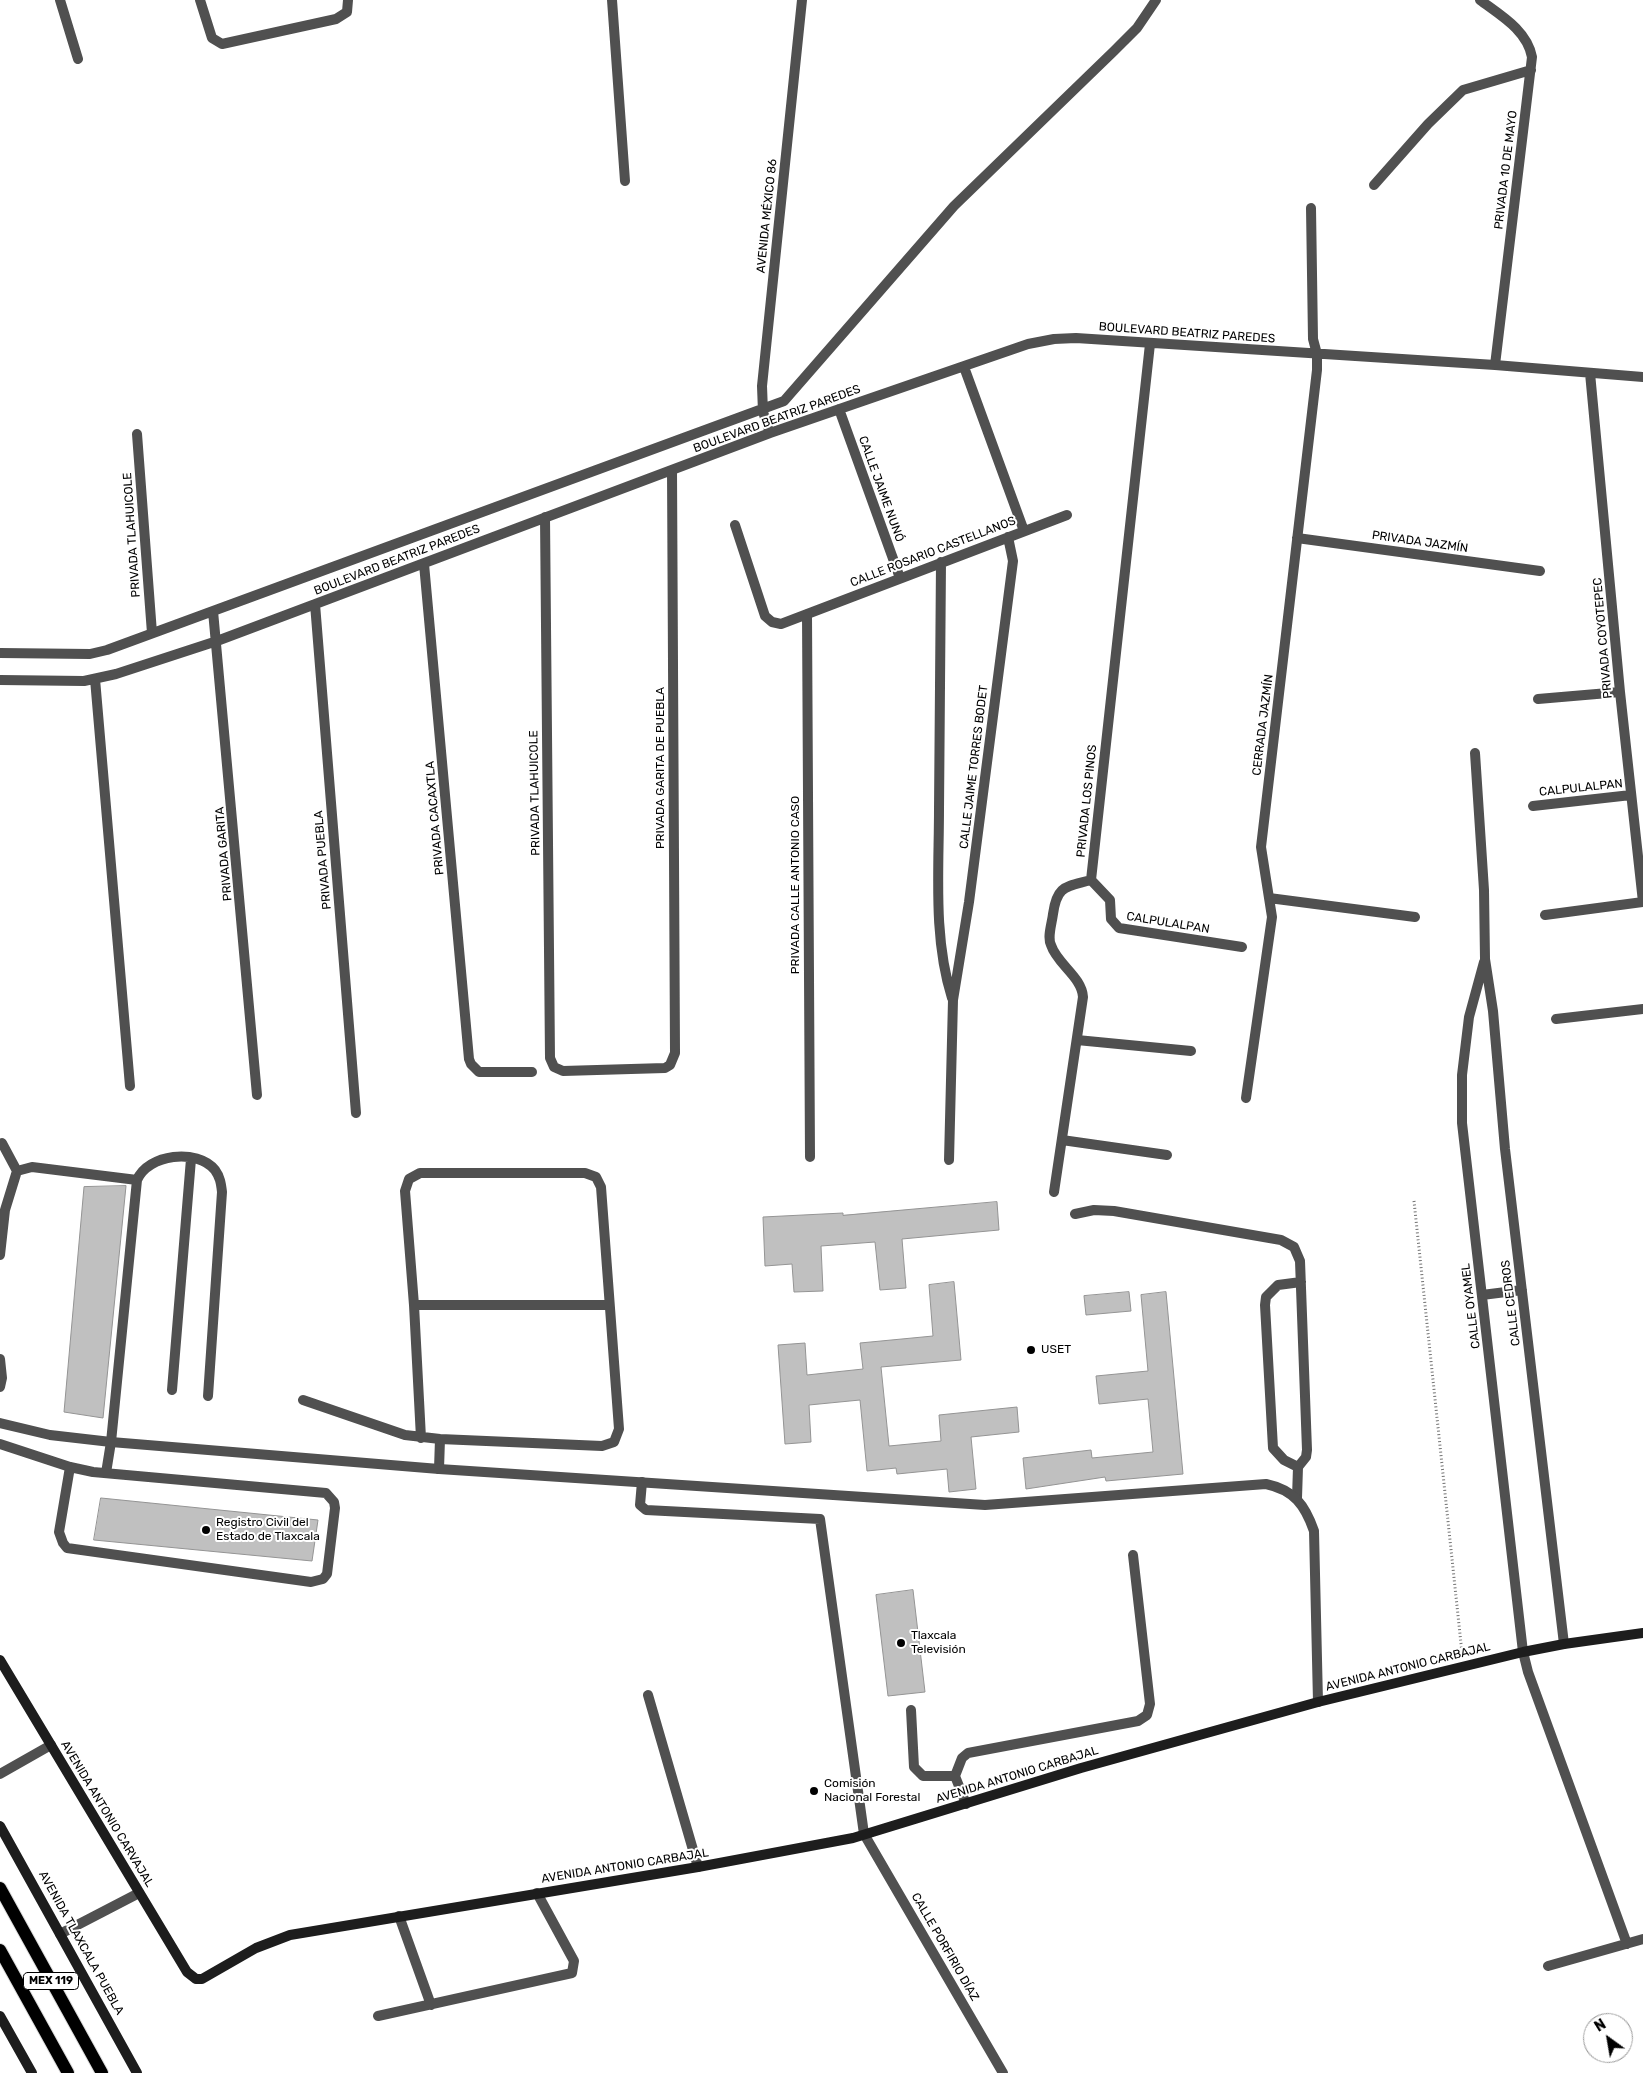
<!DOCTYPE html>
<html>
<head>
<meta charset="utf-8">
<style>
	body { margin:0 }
	#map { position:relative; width:1643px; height:2073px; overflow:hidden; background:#fff; font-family:Rubik,sans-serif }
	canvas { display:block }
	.north { position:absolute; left:1583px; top:2013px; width:50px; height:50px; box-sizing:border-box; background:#fff; border:1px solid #999; border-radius:50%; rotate:328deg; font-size:14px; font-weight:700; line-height:20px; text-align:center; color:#000 }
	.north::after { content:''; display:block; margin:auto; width:18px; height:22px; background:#000; clip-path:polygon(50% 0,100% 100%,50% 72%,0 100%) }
</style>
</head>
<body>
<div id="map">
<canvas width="1643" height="2073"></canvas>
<div class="north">N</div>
</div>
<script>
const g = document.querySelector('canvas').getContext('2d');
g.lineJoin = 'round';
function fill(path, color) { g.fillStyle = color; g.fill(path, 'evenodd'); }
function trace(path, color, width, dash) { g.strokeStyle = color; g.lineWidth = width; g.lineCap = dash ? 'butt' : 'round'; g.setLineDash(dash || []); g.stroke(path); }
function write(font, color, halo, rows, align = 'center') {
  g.font = font + ' Rubik,sans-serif'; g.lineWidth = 4; g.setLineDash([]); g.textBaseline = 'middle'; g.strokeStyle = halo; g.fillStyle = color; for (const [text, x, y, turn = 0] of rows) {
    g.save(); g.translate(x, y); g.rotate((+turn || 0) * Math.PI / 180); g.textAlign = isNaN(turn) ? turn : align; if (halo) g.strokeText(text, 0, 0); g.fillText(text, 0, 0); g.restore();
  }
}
const building = new Path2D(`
	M126 1186 103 1418 64 1412 84 1187Z
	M997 1202 999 1230 902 1239 906 1288 880 1290 875 1242 821 1246 823 1291 794 1292 792 1264 765 1266 763 1217 843 1213V1215Z
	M954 1282 961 1360 881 1367 889 1446 941 1441 939 1415 1017 1407 1019 1432 971 1437 976 1489 949 1492 947 1469 897 1474 896 1468 867 1471 860 1400 809 1405 811 1442 785 1444 778 1345 805 1343 807 1375 863 1369 860 1343 933 1336 929 1285Z
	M1129 1292 1131 1311 1086 1315 1084 1296Z
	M1166 1292 1183 1474 1106 1481 1105 1477 1026 1489 1023 1458 1091 1450 1092 1458 1153 1452 1148 1399 1099 1404 1096 1376 1148 1371 1141 1295Z
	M101 1498 318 1520 312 1561 94 1540Z
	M913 1590 925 1692 888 1696 876 1595Z`);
fill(building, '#c0c0c0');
trace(building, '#949494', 1);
const primary = new Path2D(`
	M0 1888 102 2073
	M0 1950 68 2073`);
trace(primary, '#dbdbdb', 14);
trace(new Path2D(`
	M1414 1201 1462 1653`), '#727272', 3, [1, 2.5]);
trace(new Path2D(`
	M17 1171 32 1167 137 1180 111 1442 106 1473
	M137 1180C148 1154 197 1148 215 1170 220 1177 221 1183 222 1192L208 1396
	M1075 1214 1094 1210 1114 1211 1281 1240 1294 1247 1300 1261 1307 1450 1306 1457 1298 1467 1297 1498
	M0 1255 5 1210 17 1171 2 1143
	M414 1305H608
	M0 1359 2 1378 0 1387
	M172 1390 191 1159
	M303 1400 405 1435 440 1439 602 1446 614 1442 619 1429 601 1187 596 1177 585 1173H420L409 1179 405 1191 414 1305 421 1438
	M0 1444 70 1467 93 1472 326 1493 334 1502 335 1508 327 1574 323 1579 311 1582 67 1548 63 1543 59 1532 70 1467
	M1298 1467 1284 1460 1273 1448 1265 1305 1266 1297 1278 1285 1301 1282
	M439 1469 440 1439
	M642 1482 640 1505 646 1510 820 1519 864 1834
	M1523 1652 1528 1672 1627 1944
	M911 1710 914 1767 923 1776H955
	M966 1804 955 1776 962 1758 968 1753 1138 1721 1147 1715 1150 1704 1133 1555
	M1548 1966 1643 1939`), '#505050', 10);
trace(new Path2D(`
	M60 0 78 59
	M200 0 212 38 222 44 336 19 347 12 348 0
	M612 0 625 181
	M1480 0C1500 15 1527 30 1532 57L1495 365
	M1374 185 1428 124 1463 90 1531 70
	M964 367 1024 531
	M1590 373 1620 692 1643 902
	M839 409 900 578
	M770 433 763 412 762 386 802 0
	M137 434 152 633
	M545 517 550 1058 554 1067 563 1071 665 1068 670 1065 675 1053 672 470
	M735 525 765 616 772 622 781 624 1067 515
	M1297 538 1540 571
	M941 562C941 645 940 727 939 809 939 871 933 938 952 998
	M424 564 469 1059 471 1064 479 1072H532
	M315 604 356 1113
	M213 611 257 1095
	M807 614 810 1157
	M0 653 90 654 107 650 784 401 954 206 1114 51 1137 28 1156 0
	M95 679 130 1086
	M0 680 84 681 116 674 217 641 770 433 1028 344 1054 339 1076 338 1495 365 1643 377
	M1538 699 1620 692
	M1475 753 1484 890 1485 959 1493 1011 1505 1149 1564 1644
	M1533 806 1631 795
	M1091 880 1150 344
	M1091 880 1110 900 1111 919 1119 928 1242 947
	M1269 898 1415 917
	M1545 915 1643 902
	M1484 962 1469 1017 1462 1075V1123L1523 1652
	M1556 1019 1643 1009
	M1077 1040 1191 1051
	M1246 1098 1272 917 1261 847 1317 370V354L1313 339 1311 208
	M1062 1140 1167 1155
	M949 1160 953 1000 969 902 1013 561 1008 537
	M1054 1192 1083 997C1082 977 1057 964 1051 945 1047 937 1052 923 1053 914 1057 885 1066 887 1091 880
	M1482 1295 1522 1290
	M0 1423 50 1435 111 1442 439 1469 985 1505 1266 1484C1294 1490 1305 1505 1314 1531L1318 1702
	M648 1695 698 1867
	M0 1774 51 1745
	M864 1834 1003 2073
	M399 1916 431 2005
	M60 1934 139 1893
	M378 2016 572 1973 574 1961 537 1893`), '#505050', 10);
trace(new Path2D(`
	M0 1660 187 1972 196 1979H202L256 1948 290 1935 698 1867 853 1838 1081 1768 1318 1702 1523 1652 1564 1644 1643 1633
	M0 1826 137 2073
	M0 2016 32 2073`), '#1d1d1d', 10);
trace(primary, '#000', 12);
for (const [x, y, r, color] of [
	[1031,1350,5,"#000"],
	[206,1530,5,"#000"],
	[901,1643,5,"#000"],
	[814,1791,5,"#000"]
]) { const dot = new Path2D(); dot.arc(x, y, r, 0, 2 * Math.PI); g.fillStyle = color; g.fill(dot); trace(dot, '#fff', 2); }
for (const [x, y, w] of [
	[51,1981,55]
]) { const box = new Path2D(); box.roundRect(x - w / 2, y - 8.5, w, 17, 4); g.fillStyle = '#fff'; g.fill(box); trace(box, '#000', 1); }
write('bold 11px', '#000', null, [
	["MEX 119",51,1981]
]);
write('12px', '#000', '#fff', [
	["PRIVADA 10 DE MAYO",1506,170,-83],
	["AVENIDA MÉXICO 86",767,216,-84],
	["BOULEVARD BEATRIZ PAREDES",1187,333,4],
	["BOULEVARD BEATRIZ PAREDES",777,419,-20],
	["CALLE JAIME NUNÓ",881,489,70],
	["PRIVADA TLAHUICOLE",132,535,-94],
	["PRIVADA JAZMÍN",1420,542,8],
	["CALLE ROSARIO CASTELLANOS",933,552,-21],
	["BOULEVARD BEATRIZ PAREDES",397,560,-21],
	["PRIVADA COYOTEPEC",1603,638,-95],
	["CERRADA JAZMÍN",1263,725,-83],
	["CALLE JAIME TORRES BODET",974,767,-83],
	["PRIVADA GARITA DE PUEBLA",661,768,-90],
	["CALPULALPAN",1581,788,-6],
	["PRIVADA TLAHUICOLE",535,793,-91],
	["PRIVADA LOS PINOS",1087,801,-84],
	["PRIVADA CACAXTLA",435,818,-95],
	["PRIVADA GARITA",224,854,-95],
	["PRIVADA PUEBLA",323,860,-95],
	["PRIVADA CALLE ANTONIO CASO",796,885,-90],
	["CALPULALPAN",1168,923,9],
	["CALLE CEDROS",1511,1303,-97],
	["CALLE OYAMEL",1471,1306,-97],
	["AVENIDA ANTONIO CARBAJAL",1408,1667,-14],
	["AVENIDA ANTONIO CARBAJAL",1017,1775,-17],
	["AVENIDA ANTONIO CARVAJAL",107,1814,59],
	["AVENIDA ANTONIO CARBAJAL",625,1866,-9],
	["AVENIDA TLAXCALA PUEBLA",81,1943,61],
	["CALLE PORFIRIO DÍAZ",945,1947,60]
]);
write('12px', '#000', '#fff', [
	["USET",1041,1350],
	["Registro Civil del",216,1523],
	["Estado de Tlaxcala",216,1537],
	["Tlaxcala",911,1636],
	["Televisión",911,1650],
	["Comisión",824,1784],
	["Nacional Forestal",824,1798]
], 'left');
</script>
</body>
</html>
